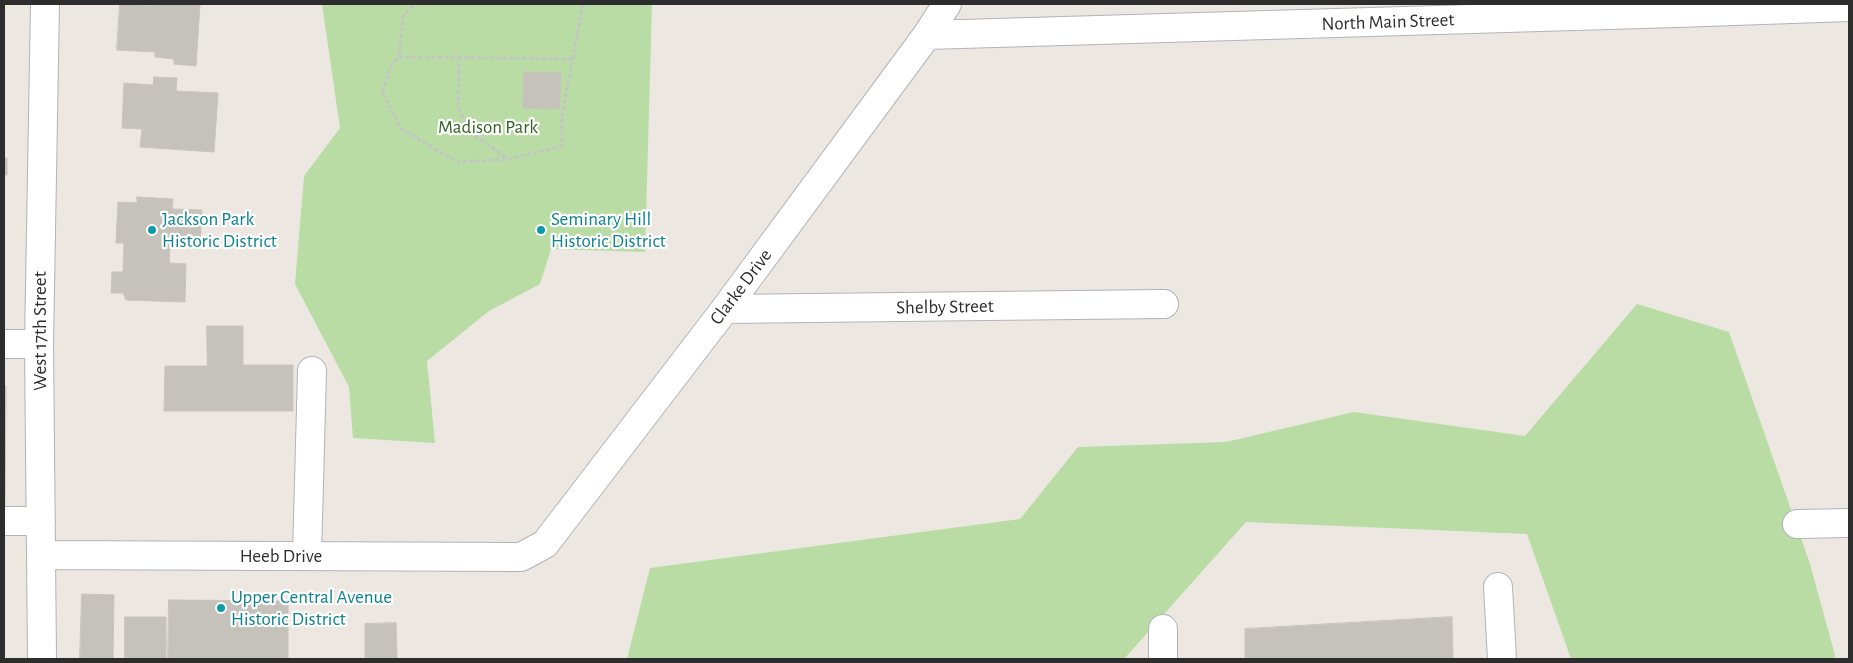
<!DOCTYPE html>
<html>
<head>
<meta charset="utf-8">
<style>
	body { margin:0 }
	#map { position:relative; width:1853px; height:663px; overflow:hidden; background:#ece7e1; font-family:"Alegreya Sans",sans-serif }
	canvas { display:block }
	.frame { position:absolute; inset:0; border:5px solid #2d2d2d; pointer-events:none }
</style>
</head>
<body>
<div id="map">
<canvas width="1853" height="663"></canvas>
<div class="frame"></div>
</div>
<script>
const g = document.querySelector('canvas').getContext('2d');
g.lineJoin = 'round';
function fill(path, color) { g.fillStyle = color; g.fill(path, 'evenodd'); }
function trace(path, color, width, dash) { g.strokeStyle = color; g.lineWidth = width; g.lineCap = dash ? 'butt' : 'round'; g.setLineDash(dash || []); g.stroke(path); }
function write(font, color, halo, rows, align = 'center') {
  g.font = font + ' "Alegreya Sans",sans-serif'; g.lineWidth = 4.5; g.setLineDash([]); g.textBaseline = 'middle'; g.strokeStyle = halo; g.fillStyle = color; for (const [text, x, y, turn = 0] of rows) {
    g.save(); g.translate(x, y); g.rotate((+turn || 0) * Math.PI / 180); g.textAlign = isNaN(turn) ? turn : align; if (halo) g.strokeText(text, 0, 0); g.fillText(text, 0, 0); g.restore();
  }
}
fill(new Path2D(`
	M322 4H652L645 252 551 249 540 284 489 311 427 361 435 443 353 438 349 387 295 284 304 176 340 128Z
	M1637 304 1729 332 1810 564 1836 659H1571L1527 534 1246 522 1124 659H627L650 568 1020 519 1078 447 1226 442 1354 412 1525 436Z`), '#b8dca4');
const building = new Path2D(`
	M120 4 154 6V4H200L196 66 174 64V59L155 57V52L117 50Z
	M524 72 561 73 559 109 523 108Z
	M154 77 177 78 176 91 218 93 214 152 140 147 142 129 122 128 124 83 153 85Z
	M4 158H7V175H4Z
	M137 197 173 199 172 209 202 210 200 247 170 246 169 263 186 264 185 302 126 300 123 293H111L112 272H123L124 243H116L118 202 137 203Z
	M207 326H243V365H293V411H164L165 366H207Z
	M4 386H6L5 506H4Z
	M82 594 114 595 113 659H80Z
	M169 600 288 601V659H168Z
	M125 617H166V659H125Z
	M1452 617 1453 659H1245V629Z
	M396 623 397 659H365V624Z`);
fill(building, '#c5c2bc');
trace(building, '#c8c3bb', 1);
const minor = new Path2D(`
	M927 35 1677 13 1849 7
	M725 309 1164 304
	M4 344H39
	M4 521H41
	M1797 524 1849 523
	M41 555 521 557 545 544 725 309 927 35 947 4
	M307 556 312 371
	M1498 587 1502 659
	M42 659 39 344 45 4
	M1163 659V629`);
trace(minor, '#b1b3bb', 30);
trace(new Path2D(`
	M399 57 403 16 415 4
	M459 57 458 108 471 133 508 158
	M572 59 399 57 392 64 382 92 401 129 458 162 508 159 562 146V116L583 4`), '#c4c4c4', 3, [4, 2.5]);
trace(minor, '#fff', 28);
for (const [x, y, r, color] of [
	[152,230,5,"#0f9aa8"],
	[541,230,5,"#0f9aa8"],
	[221,608,5,"#0f9aa8"]
]) { const dot = new Path2D(); dot.arc(x, y, r, 0, 2 * Math.PI); g.fillStyle = color; g.fill(dot); trace(dot, '#fff', 2); }
write('19px', '#2d2d2d', '#fff', [
	["North Main Street",1388,22,-2],
	["Clarke Drive",741,287,-53],
	["Shelby Street",945,307,-1],
	["West 17th Street",40,331,-90],
	["Heeb Drive",281,556]
]);
write('19px', '#326224', '#fff', [
	["Madison Park",488,127]
]);
write('19px', '#0d838f', '#fff', [
	["Jackson Park",162,219],
	["Historic District",162,241],
	["Seminary Hill",551,219],
	["Historic District",551,241],
	["Upper Central Avenue",231,597],
	["Historic District",231,619]
], 'left');
</script>
</body>
</html>
